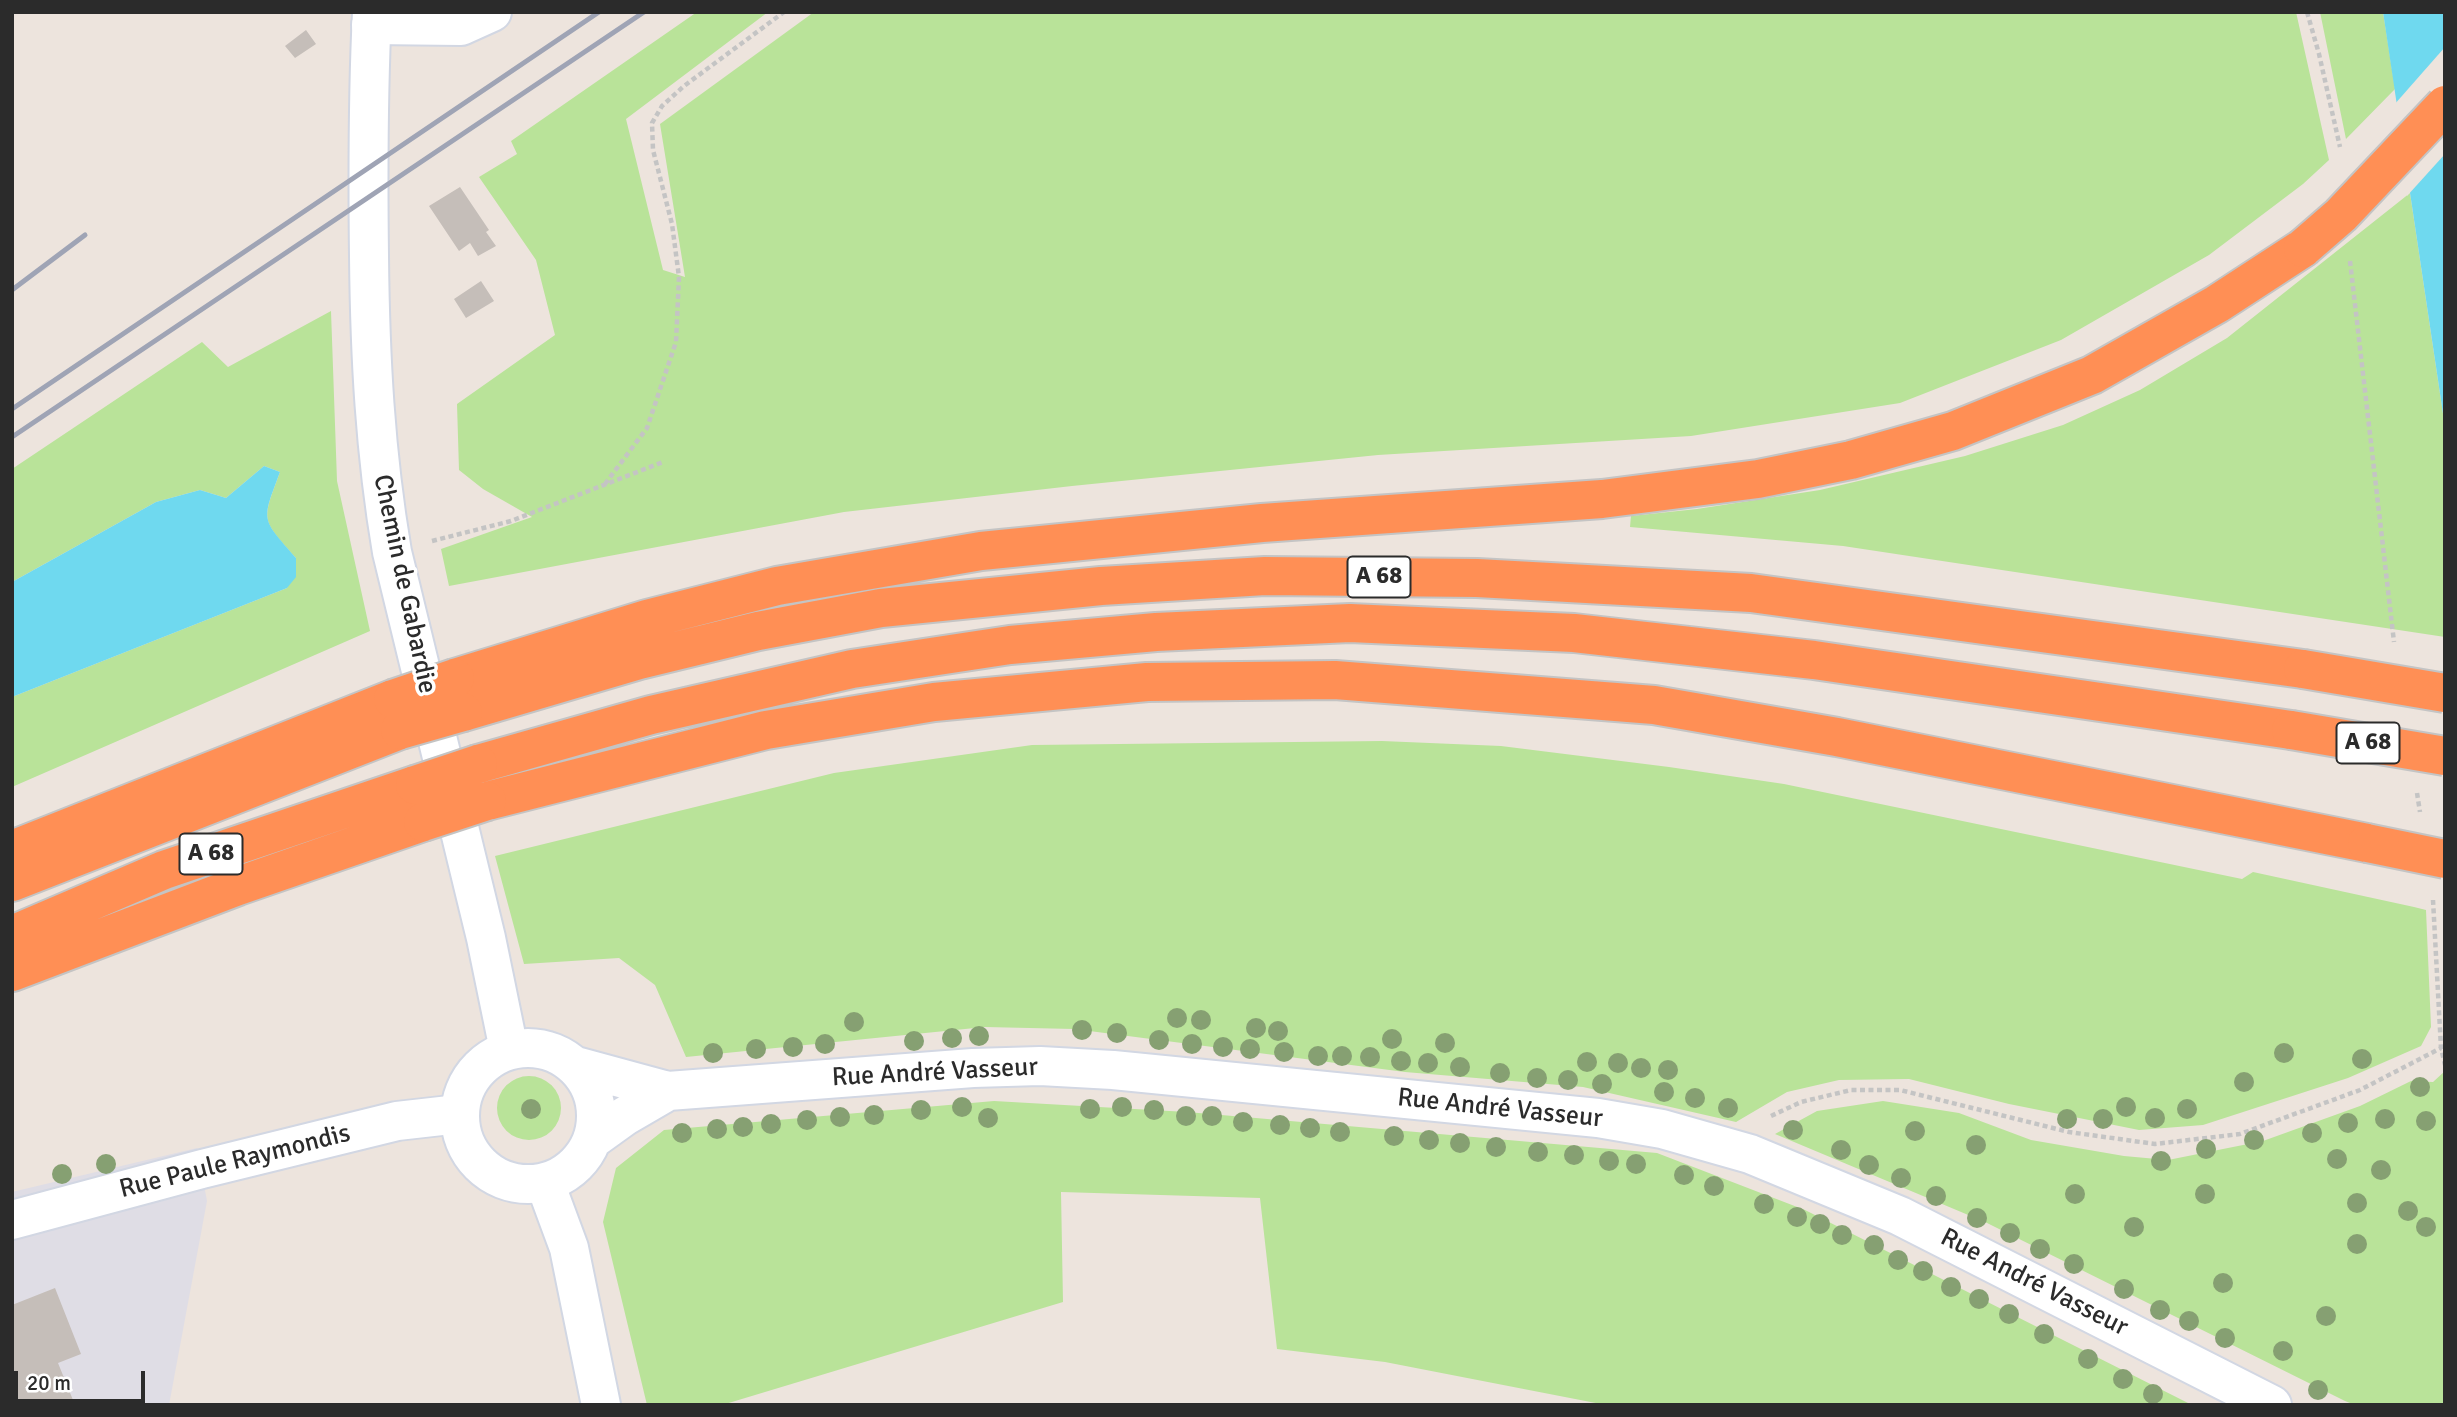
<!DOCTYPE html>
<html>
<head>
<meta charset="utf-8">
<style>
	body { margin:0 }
	#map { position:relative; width:2457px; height:1417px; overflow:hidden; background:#ede4dd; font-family:Signika,sans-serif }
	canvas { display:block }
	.frame { position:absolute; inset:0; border:14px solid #2b2b2b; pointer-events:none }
	.scale { position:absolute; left:14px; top:1371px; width:131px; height:32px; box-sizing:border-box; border:4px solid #2b2b2b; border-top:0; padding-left:9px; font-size:21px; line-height:24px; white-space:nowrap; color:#2b2b2b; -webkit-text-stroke:5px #fff; paint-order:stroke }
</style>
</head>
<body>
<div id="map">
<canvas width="2457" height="1417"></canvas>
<div class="frame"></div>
<div class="scale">20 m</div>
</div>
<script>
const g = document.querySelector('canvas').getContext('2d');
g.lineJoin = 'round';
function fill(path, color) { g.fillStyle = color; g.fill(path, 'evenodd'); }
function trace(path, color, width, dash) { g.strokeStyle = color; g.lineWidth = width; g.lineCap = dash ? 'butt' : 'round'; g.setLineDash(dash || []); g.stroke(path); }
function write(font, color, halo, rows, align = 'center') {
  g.font = font + ' Signika,sans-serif'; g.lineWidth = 7; g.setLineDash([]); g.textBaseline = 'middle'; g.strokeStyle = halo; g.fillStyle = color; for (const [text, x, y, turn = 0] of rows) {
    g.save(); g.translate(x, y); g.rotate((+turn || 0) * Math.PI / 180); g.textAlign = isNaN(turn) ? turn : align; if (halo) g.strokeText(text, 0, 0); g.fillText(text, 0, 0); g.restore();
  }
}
fill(new Path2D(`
	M197 1148 207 1201 169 1405H12V1192Z`), '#dfdde5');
fill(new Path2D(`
	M697 12H768L626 119 663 270 685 277 660 124 814 12H2296L2329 160 2303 184 2209 255 2061 340 1900 403 1691 436 1378 455 1072 486 844 512 449 586 441 549 532 517 483 489 459 470 457 404 555 335 536 260 479 177 517 154 511 141Z
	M2320 12H2383L2395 89 2346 139Z
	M2410 193 2445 427V637L1843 546 1630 527 1631 516 1697 509 1820 490 1965 456 2063 425 2140 390 2227 338Z
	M331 311 337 481 370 631 12 787V697L287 588 296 558C261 518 261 523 280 472L264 466 226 498 200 490 156 502 12 582V469L202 342 228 367Z
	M1382 741 1501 746 1669 767 1784 784 2242 879 2253 872 2414 907 2426 910 2431 1027 2421 1046 2348 1078 2203 1125 2139 1130 2009 1104 1909 1079 1839 1080 1787 1092 1736 1122 1583 1087 1405 1072 1074 1029 985 1027 686 1057 655 985 619 958 524 964 495 856 834 773 1032 745Z
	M2445 1071V1405H2355L2345 1401 1985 1222 1775 1134 1817 1111 1883 1101 1959 1113 2031 1140 2124 1156 2168 1160 2263 1141 2360 1106 2411 1081 2433 1082Z
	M497 1108a32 32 0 1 1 64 0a32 32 0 1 1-64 0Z
	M994 1101 1187 1112 1657 1153 1805 1210 2192 1405H1606L1385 1362 1277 1349 1260 1198 1061 1192 1063 1302 722 1405H647L603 1222 616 1168 664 1130Z`), '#b9e399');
fill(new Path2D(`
	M2383 12H2445V427Z
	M264 466 280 472C261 523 261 517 296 558V577L287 588 12 697V582L156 502 200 490 226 498Z`), '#6fd9ef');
fill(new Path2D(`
	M2445 47V154L2407 196 2394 105Z`), '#ede4dd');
fill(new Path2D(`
	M306 30 316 44 295 58 285 46Z
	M460 187 489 230 486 232 496 246 478 256 470 243 459 251 429 206Z
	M481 281 494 301 466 318 454 299Z
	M55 1288 81 1354 58 1363 75 1405H12V1305Z`), '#c5beb9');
const minor = new Path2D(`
	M371 25 461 26 492 12
	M545 1183 569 1248 601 1405
	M12 1220 202 1169 397 1121 459 1114`);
const tertiary = new Path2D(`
	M372 12C368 94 368 175 369 256 370 357 375 452 392 552L486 938 509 1050
	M460 1116a68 68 0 1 1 136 0a68 68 0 1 1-136 0Z
	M576 1066 668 1091 973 1068 1040 1066 1113 1070 1598 1118 1662 1129 1750 1154 1900 1216 2272 1405
	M593 1139 625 1116 668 1091`);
const motorway = new Path2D(`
	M455 678 647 619 777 586 981 551 1262 523 1602 499 1758 479 1851 460 1953 431 2092 375 2217 304 2303 248
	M463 712 639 660 758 631 881 608 1101 586 1265 576 1477 578 1751 593 2303 669
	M478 764 651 715 852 669 1010 645 1156 632 1350 623 1574 633 1814 660 2291 730
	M487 801 766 730 934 702 1147 682 1335 680 1654 705 1837 737 2367 843
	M12 850 393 699
	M12 882 400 730
	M12 935 164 870 415 785
	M12 972 238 886 423 822`);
trace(minor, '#d2d7e3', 42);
trace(tertiary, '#d2d7e3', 42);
trace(motorway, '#c4c4c4', 42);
trace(new Path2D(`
	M2307 12 2319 54 2340 147
	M2350 261 2394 642
	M605 484 647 428 676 342 679 277 672 224 653 150 652 123 662 106 684 86 784 12
	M432 541 511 521 663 462
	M2417 793 2420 812
	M2433 900 2441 1048 2445 1065
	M1771 1116 1801 1102 1851 1090H1900L2069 1132 2155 1144 2240 1134 2360 1090 2441 1048`), '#c4c4c4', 4.5, [5, 3.5]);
trace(minor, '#fff', 38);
trace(tertiary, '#fff', 38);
trace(motorway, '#ff8f55', 38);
trace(new Path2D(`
	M12 290 85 235
	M12 409 599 12
	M12 437 644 12`), '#9fa4b5', 5);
const motorwayBridge = new Path2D(`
	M2303 248 2341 215 2445 105
	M2303 669 2445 693
	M393 699 455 678
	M400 730 463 712
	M2291 730 2445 756
	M415 785 478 764
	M423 822 487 801
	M2367 843 2445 859`);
trace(motorwayBridge, '#c4c4c4', 42, []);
trace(motorwayBridge, '#ff8f55', 38);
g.fillStyle = '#86a072';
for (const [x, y] of [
	[1177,1018],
	[1201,1020],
	[854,1022],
	[1256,1028],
	[1082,1030],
	[1278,1031],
	[1117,1033],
	[979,1036],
	[952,1038],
	[1392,1039],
	[1159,1040],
	[914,1041],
	[1445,1043],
	[825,1044],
	[1192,1044],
	[793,1047],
	[1223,1047],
	[756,1049],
	[1250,1049],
	[1284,1052],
	[713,1053],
	[2284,1053],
	[1318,1056],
	[1342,1056],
	[1370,1057],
	[2362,1059],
	[1401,1061],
	[1587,1062],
	[1428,1063],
	[1618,1063],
	[1460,1067],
	[1641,1068],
	[1668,1070],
	[1500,1073],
	[1537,1078],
	[1568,1080],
	[2244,1082],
	[1602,1084],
	[2420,1087],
	[1664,1092],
	[1695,1098],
	[962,1107],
	[1122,1107],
	[2126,1107],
	[1728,1108],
	[531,1109],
	[1090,1109],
	[2187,1109],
	[921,1110],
	[1154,1110],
	[874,1115],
	[1186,1116],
	[1212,1116],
	[840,1117],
	[988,1118],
	[2155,1118],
	[2067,1119],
	[2103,1119],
	[2385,1119],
	[807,1120],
	[2426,1121],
	[1243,1122],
	[2348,1123],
	[771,1124],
	[1280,1125],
	[743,1127],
	[1310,1128],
	[717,1129],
	[1793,1130],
	[1915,1131],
	[1340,1132],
	[682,1133],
	[2312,1133],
	[1394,1136],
	[1429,1140],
	[2254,1140],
	[1460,1143],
	[1976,1145],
	[1496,1147],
	[2206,1149],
	[1841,1150],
	[1538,1152],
	[1574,1155],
	[2337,1159],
	[1609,1161],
	[2161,1161],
	[106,1164],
	[1636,1164],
	[1869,1165],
	[2381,1170],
	[62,1174],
	[1684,1175],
	[1901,1178],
	[1714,1186],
	[2075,1194],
	[2205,1194],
	[1936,1196],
	[2357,1203],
	[1764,1204],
	[2408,1211],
	[1797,1217],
	[1977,1218],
	[1820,1224],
	[2134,1227],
	[2426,1227],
	[2010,1233],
	[1842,1235],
	[2357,1244],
	[1874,1245],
	[2040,1249],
	[1898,1260],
	[2074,1264],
	[1923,1271],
	[2223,1283],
	[1951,1287],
	[2124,1289],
	[1979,1299],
	[2160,1310],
	[2009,1314],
	[2326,1316],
	[2189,1321],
	[2044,1334],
	[2225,1338],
	[2283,1351],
	[2088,1359],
	[2123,1379],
	[2318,1390],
	[2153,1394]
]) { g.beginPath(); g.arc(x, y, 10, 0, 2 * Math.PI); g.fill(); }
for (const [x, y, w] of [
	[1379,577,63],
	[2368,743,63],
	[211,854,63]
]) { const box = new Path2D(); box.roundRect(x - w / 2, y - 20.5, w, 41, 5); g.fillStyle = '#fff'; g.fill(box); trace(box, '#2b2b2b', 2); }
write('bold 24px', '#2b2b2b', null, [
	["A 68",1379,577],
	["A 68",2368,743],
	["A 68",211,854]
]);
write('26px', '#2b2b2b', '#fff', [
	["Chemin de Gabardie",404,584,78],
	["Rue André Vasseur",935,1073,-3],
	["Rue André Vasseur",1500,1109,6],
	["Rue Paule Raymondis",235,1162,-14],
	["Rue André Vasseur",2034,1283,27]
]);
</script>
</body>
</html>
